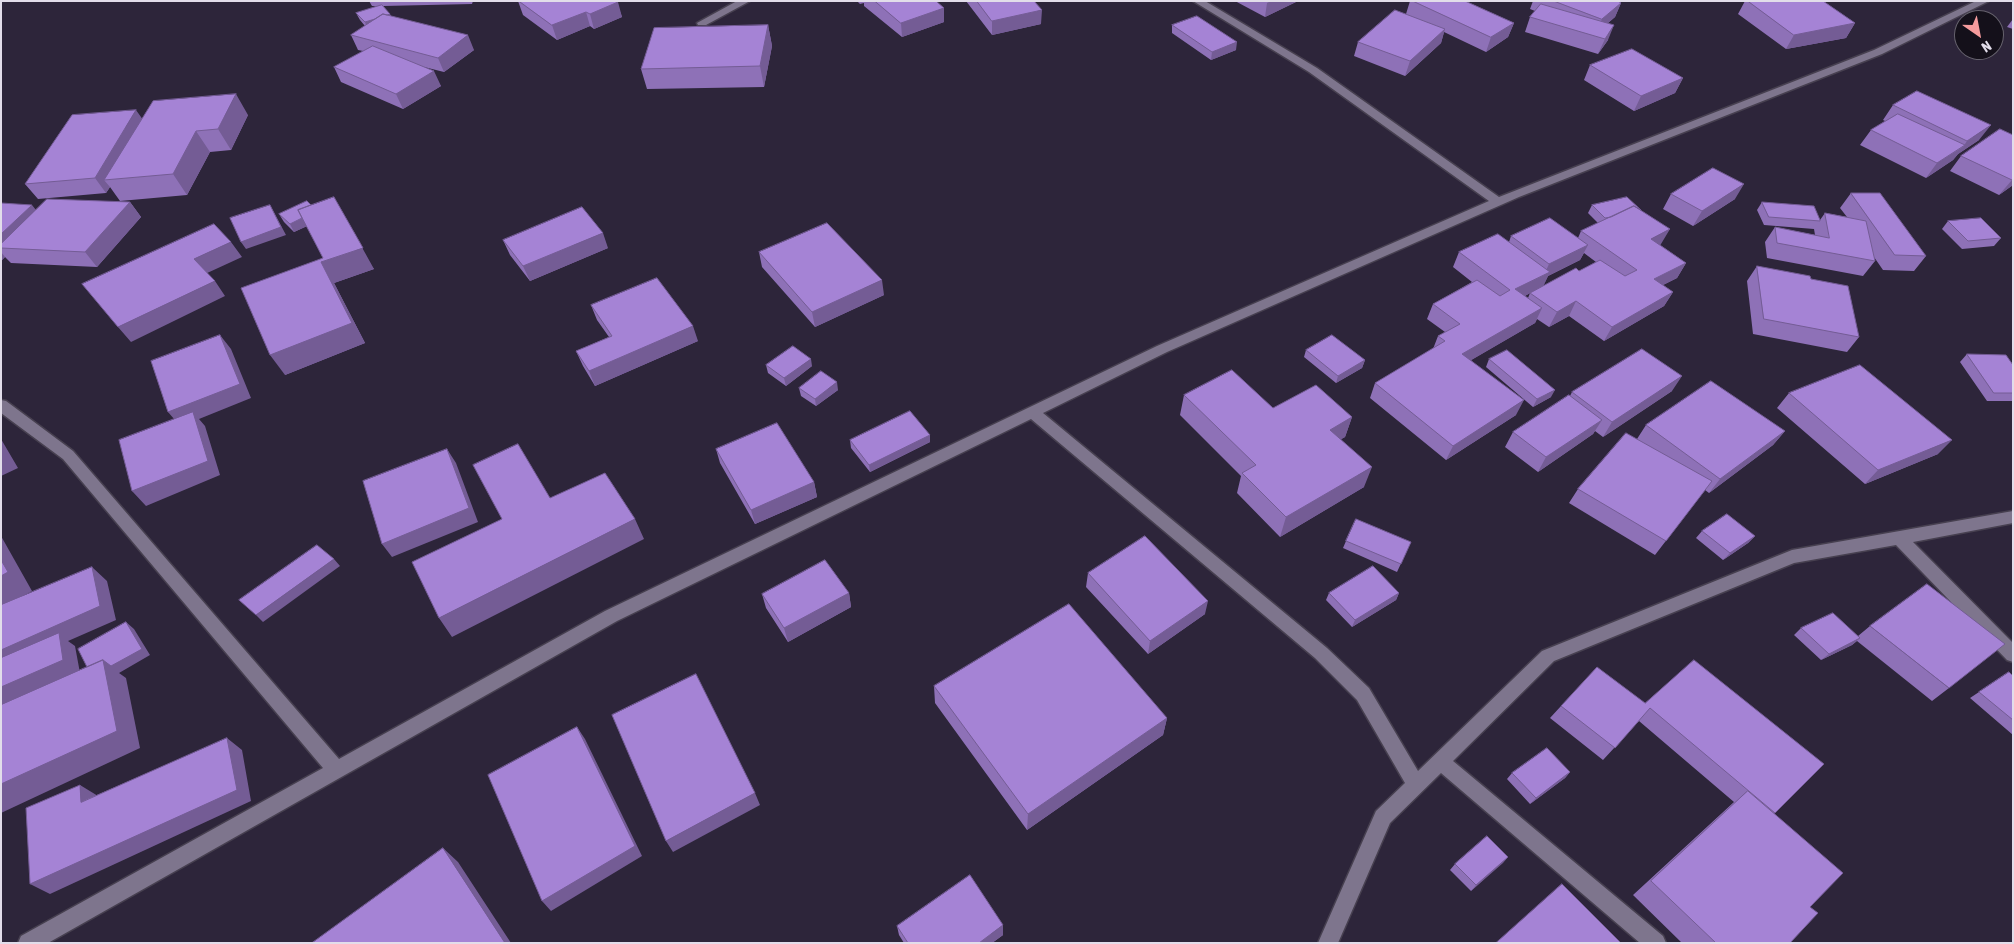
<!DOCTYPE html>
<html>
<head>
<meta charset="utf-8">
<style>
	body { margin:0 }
	#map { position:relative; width:2014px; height:944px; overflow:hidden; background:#2d253a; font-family:"Asap Condensed",sans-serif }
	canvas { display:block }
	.frame { position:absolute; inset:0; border:2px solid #e2ddea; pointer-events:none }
	.north { position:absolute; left:1954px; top:10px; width:50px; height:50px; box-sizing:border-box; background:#14101a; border:1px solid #66626d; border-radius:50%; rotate:147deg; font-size:14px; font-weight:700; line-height:20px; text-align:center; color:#e2ddea }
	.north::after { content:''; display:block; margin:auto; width:18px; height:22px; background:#f59b9d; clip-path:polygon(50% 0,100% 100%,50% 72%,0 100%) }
</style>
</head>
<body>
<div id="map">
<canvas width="2014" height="944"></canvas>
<div class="frame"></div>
<div class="north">N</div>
</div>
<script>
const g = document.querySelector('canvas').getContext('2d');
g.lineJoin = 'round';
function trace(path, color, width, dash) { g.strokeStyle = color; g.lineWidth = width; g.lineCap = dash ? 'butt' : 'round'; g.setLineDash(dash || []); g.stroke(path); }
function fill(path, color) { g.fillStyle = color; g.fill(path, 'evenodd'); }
const street = new Path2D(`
	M737 1H750L706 25H698L697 23Z
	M1193 1H1205L1317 68 1499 197 1874 50 1976 1H1989L1882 54 1519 197 1167 352 1043 413 1327 648 1369 688 1418 771 1542 651 1792 550 2013 511V523L1913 542 2013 643V662L2007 660 1896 545 1794 563 1554 661 1453 761 1663 936 1666 943H1640L1441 773 1390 823 1338 943H1318L1376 811 1405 783 1357 700 1315 658 1031 419 617 621 48 943H18L21 936 323 768 63 459 1 413V400L6 401 73 451 339 759 605 611 1157 346 1489 201 1309 72Z`);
trace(street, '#474050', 3);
fill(street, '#7e758d');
fill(new Path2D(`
	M369 1H473L472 4 383 6 391 16 474 50 444 72 424 67 441 86 403 109 341 82 334 67 363 51 358 50 351 35 365 26 360 20 356 13 377 6H372Z
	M518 1H616L622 17 594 29 590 26 557 40 523 15Z
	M857 1H936L944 22 902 37 864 6V3L860 4Z
	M966 1H1034L1041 24 992 35Z
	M1235 1H1298L1265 17Z
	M1410 1H1465L1514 23 1508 37 1486 52 1444 32 1441 43 1405 76 1354 56 1358 42 1406 14Z
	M1533 1H1618L1621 3 1615 17 1608 23V40L1598 54 1525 32 1530 17 1535 11 1530 9Z
	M1745 1H1823L1855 23 1846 38 1786 49 1738 14Z
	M2013 19V29L2007 27Z
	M768 25 772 46 764 87 647 89 641 69Z
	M1172 25 1236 50 1211 60 1172 33Z
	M1590 65 1683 78 1675 93 1634 111 1584 80Z
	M1893 105 1979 140 1958 154 1953 160 1926 178 1860 145 1871 130 1885 121 1883 120Z
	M248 115 231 150 210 152 187 195 120 201 110 187 106 193 38 199 25 184 142 118Z
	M2013 135V185L1999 195 1950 171 1961 156Z
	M1851 193 1926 256 1914 271 1883 270 1874 257 1875 261 1863 276 1767 258 1765 242 1775 227 1815 235 1814 229 1764 225 1757 210 1762 202 1820 220 1825 213 1847 217 1840 208Z
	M1671 194 1735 199 1693 226 1663 209Z
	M307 201 374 269 334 283 365 343 285 375 323 258 307 226 294 232 284 222 279 214Z
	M130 202 141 217 97 267 11 263 5 257 1 261V203L35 210Z
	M1592 205 1661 244 1660 245 1686 263 1677 278 1663 285 1673 292 1664 306 1604 341 1569 316 1549 327 1537 319 1535 323 1471 360 1516 415 1446 460 1370 398 1375 383 1433 349 1438 336 1445 332 1427 319 1433 304 1472 282 1453 267 1459 252 1509 242 1511 236 1578 238 1581 231 1598 223 1588 213ZM1584 253 1596 262 1579 271 1543 286 1548 276 1580 260ZM1530 293 1528 298 1525 296Z
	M1948 221 2001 238 1994 246 1962 249 1942 229Z
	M503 240 608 248 530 281 510 255Z
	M759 252 884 295 815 327 762 267Z
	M1757 266 1811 279 1859 337 1847 352 1753 334 1747 281Z
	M591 305 698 341 595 386 583 366 576 351 609 337 597 320Z
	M1306 350 1365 360 1362 368 1336 383 1304 357Z
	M1967 354 2013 365V401H1987L1960 362Z
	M1489 359 1551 397 1533 407 1486 367Z
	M766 365 812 366 786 386 768 373Z
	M799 388 838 390 816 406 801 396Z
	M1672 391 1603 437 1595 431 1593 434 1538 472 1505 447 1513 432 1570 396 1572 392Z
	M1789 393 1938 454 1865 484 1777 408Z
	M1184 395 1273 408 1352 417 1345 437 1341 439 1364 487 1280 537 1237 493 1241 476 1180 415Z
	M1646 425 1785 431 1773 445 1709 493 1705 490 1655 555 1569 503 1578 489 1637 439Z
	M930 435V442L870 472 851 448 850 440Z
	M716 449 814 482 817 497 755 524 720 463Z
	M1702 531 1755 536 1748 543 1723 560 1696 538Z
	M1346 541 1411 542 1397 572 1343 548Z
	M1088 573 1205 614 1148 654 1086 587Z
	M849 593 851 607 788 642 766 608 762 594Z
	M1329 593H1399L1396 600 1352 627 1326 600Z
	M1870 626 1949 688 1932 701 1857 641 1852 645 1821 660 1794 635 1801 628 1858 636Z
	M2013 676V735L1970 698 1979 692Z
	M934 686 1167 718 1163 735 1027 830 935 703Z
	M1645 703 1824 764 1774 814 1810 907 1790 943H1682L1633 895 1734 802 1639 721 1603 760 1550 718 1561 706Z
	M1570 772 1565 778 1530 804 1507 779 1512 773Z
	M1508 857 1471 891 1450 870 1455 864Z
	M897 926 1003 935 992 943H904L899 935Z`), '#8e71b7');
fill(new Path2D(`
	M1271 1H1298L1265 17 1267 3Z
	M618 2 622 17 594 29 590 14Z
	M1621 3 1615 17 1596 33 1602 19Z
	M944 8V22L902 37 901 23Z
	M1042 10 1041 24 992 35V21Z
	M586 12 590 26 557 40 552 25Z
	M390 14 394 21 368 30 365 22Z
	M1514 23 1508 37 1486 52 1491 37Z
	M1855 23 1846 38 1786 49 1794 35Z
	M768 25 772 46 764 87 760 66Z
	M1614 25 1608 40 1598 54 1605 39Z
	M1445 29 1441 43 1405 76 1410 61Z
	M468 35 474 50 444 72 438 58Z
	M1237 42 1236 50 1211 60 1212 52Z
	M434 71 441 86 403 109 396 94Z
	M1683 78 1675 93 1634 111 1641 96Z
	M236 94 248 115 231 150 218 129Z
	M136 110 146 124 104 180 110 187 106 193 95 178Z
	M1991 125 1979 140 1958 154 1953 160 1926 178 1937 163 1963 147 1967 141Z
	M196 131 210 152 187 195 173 174Z
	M2013 179V185L1999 195 2012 180Z
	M1744 184 1735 199 1693 226 1702 211Z
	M334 197 374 269 334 283 365 343 285 375 270 355 321 262 363 248Z
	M130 202 141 217 97 267 85 252Z
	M32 205 44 220 1 248V234Z
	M270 205 286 235 246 249 241 242Z
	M318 211 323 219 294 232 290 224Z
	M1670 229 1661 244 1642 254 1651 239Z
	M603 233 608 248 530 281 523 266Z
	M231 242 242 257 205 274 194 259Z
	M1588 245 1580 260 1548 276 1543 287 1508 304 1515 289 1544 275 1549 264Z
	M1 252 5 257 1 261Z
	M1686 263 1677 278 1645 294 1654 279Z
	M882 280 884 295 815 327 812 312Z
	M215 281 225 296 131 342 118 327Z
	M1673 292 1664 306 1604 341 1612 327Z
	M1576 301 1569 316 1549 327 1557 312Z
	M1542 308 1535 323 1456 369 1462 354Z
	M693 326 698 341 595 386 589 371Z
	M220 335 231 349 251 398 199 419 205 426 220 475 146 506 132 491 181 427 168 412Z
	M811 359 812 366 786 386 784 378Z
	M1365 360 1362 368 1336 383 1338 376Z
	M1682 376 1672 391 1603 437 1612 422Z
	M837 382 838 390 816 406 815 399Z
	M1555 390 1551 397 1533 407 1537 399Z
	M1524 400 1516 415 1446 460 1453 446Z
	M1352 417 1345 437 1323 450 1330 430Z
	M1602 420 1593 434 1538 472 1546 457Z
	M1785 431 1773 445 1709 493 1720 479Z
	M930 435V442L870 472 869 465Z
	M1 439 18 468 1 476Z
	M1952 440 1938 454 1865 484 1878 470Z
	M447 449 456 463 478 522 392 557 382 544Z
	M1372 467 1364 487 1280 537 1286 517Z
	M814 482 817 497 755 524 751 510Z
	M635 519 644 539 452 637 439 618Z
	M1 536 32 591 1 608Z
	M1755 536 1748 543 1723 560 1730 553Z
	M334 559 340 566 263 622 256 615Z
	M92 567 107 581 116 620 68 641 75 646 80 673 1 708V650Z
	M849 593 851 607 788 642 784 628Z
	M1399 593 1396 600 1352 627 1355 620Z
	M1208 601 1205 614 1148 654 1150 641Z
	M126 622 134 629 150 655 119 673 126 678 140 748 1 813V784Z
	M1860 638 1852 645 1821 660 1829 654Z
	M1167 718 1163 735 1027 830 1028 814Z
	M577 727 585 739 642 856 551 911 542 901Z
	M227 738 242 750 251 801 50 894 30 884Z
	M1570 772 1565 778 1530 804 1536 798Z
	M80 785 98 796 81 802Z
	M755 793 760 805 673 852 666 841Z
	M443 848 458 862 511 943H505Z
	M1508 857 1503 863 1471 891 1476 885Z
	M1003 925V935L992 943H979Z`), '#745c95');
const building = new Path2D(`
	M519 1H616L618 2 590 14 586 12 552 25Z
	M875 1H936L944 8 901 23Z
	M977 1H1034L1042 10 992 21Z
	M1413 1H1465L1514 23 1491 37Z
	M1554 1H1618L1621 3 1602 19Z
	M1748 1H1823L1855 23 1794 35Z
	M1541 4 1614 25 1605 39 1530 17Z
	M382 5 390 14 387 15 383 14 375 19 365 22 356 13Z
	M1395 10 1445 29 1410 61 1358 42Z
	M383 14 468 35 438 58 351 35Z
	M1197 16 1237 42 1212 52 1172 25Z
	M768 25 760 66 641 69 654 28Z
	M373 46 434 71 396 94 334 67Z
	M1632 49 1683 78 1641 96 1590 65Z
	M1917 91 1991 125 1967 141 1893 105Z
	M236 94 218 129 196 131 173 174 104 180 153 101Z
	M136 110 95 178 25 184 72 115Z
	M1898 114 1965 145 1937 163 1871 130Z
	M2000 129 2013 135V179L2012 180 1961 156Z
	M1713 168 1744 184 1702 211 1671 194Z
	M1851 193H1880L1926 256 1895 255Z
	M334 197 363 248 321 262 352 323 270 355 241 288 323 258 298 210Z
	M1627 197 1641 210 1634 206 1611 217 1605 218 1592 205Z
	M47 199 130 202 85 252 1 248V244Z
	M307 201 311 205 298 210 302 218 290 224 279 214Z
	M1762 202 1814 206 1820 220V221L1769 217Z
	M1 203 32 205 1 234Z
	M270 205 281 227 241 242 230 218Z
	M1634 206 1670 229 1651 239 1686 263 1654 279 1673 292 1612 327 1576 301 1557 312 1530 293 1576 268 1579 271 1600 260 1625 276 1637 270 1581 231Z
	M582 207 603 233 523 266 503 240Z
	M1825 213 1866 221 1875 261 1777 243 1775 227 1829 238Z
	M1550 218 1588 245 1549 264 1511 236Z
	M1981 218 2001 238 1968 241 1948 221Z
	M827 223 882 280 812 312 759 252Z
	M214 224 231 242 194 259 215 281 118 327 82 284Z
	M1498 234 1550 272 1515 289 1542 308 1462 354 1524 400 1453 446 1375 383 1445 341 1438 336 1460 324 1433 304 1477 280 1500 296 1510 290 1459 252Z
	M1757 266 1810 276 1811 279 1848 286 1859 337 1764 319Z
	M657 278 693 326 589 371 576 351 612 336 591 305Z
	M220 335 240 384 168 412 151 361Z
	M1332 335 1365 360 1338 376 1306 350Z
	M793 346 811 359 784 378 766 365Z
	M1642 349 1682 376 1612 422 1572 392Z
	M1507 350 1555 390 1537 399 1489 359Z
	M1967 354 2006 355 2013 365V393H1994Z
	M1860 365 1952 440 1878 470 1789 393Z
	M1232 370 1273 408 1316 385 1352 417 1330 430 1372 467 1286 517 1242 473 1256 465 1184 395Z
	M821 371 837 382 815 399 799 388Z
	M1711 381 1785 431 1720 479 1646 425Z
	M1569 395 1602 420 1546 457 1513 432Z
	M910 411 930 435 869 465 850 440Z
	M193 412 208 461 132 491 119 440Z
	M777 423 814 482 751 510 716 449Z
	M1626 433 1712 481 1666 541 1578 489Z
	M518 444 550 498 605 473 635 519 439 618 412 562 502 519 473 465Z
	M447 449 469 508 382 544 363 481Z
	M1727 514 1755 536 1730 553 1702 531Z
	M1356 519 1411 542 1401 564 1346 541Z
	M1145 536 1208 601 1150 641 1088 573Z
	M317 545 334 559 256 615 239 600Z
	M1 560 8 572 1 576Z
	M825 560 849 593 784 628 762 594Z
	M1373 566 1399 593 1355 620 1329 593Z
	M92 567 100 606 1 650V605Z
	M1927 584 2005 644 1949 688 1870 626Z
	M1069 604 1167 718 1028 814 934 686Z
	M1833 613 1860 638 1829 654 1801 628Z
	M126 622 142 649 111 666 103 660 87 667 78 649Z
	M59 633 63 660 1 687V658Z
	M103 660 117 731 1 784V705Z
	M1694 660 1824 764 1775 813 1650 708 1615 748 1561 706 1597 667 1645 703Z
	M2009 672 2013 676V720L1979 692Z
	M696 674 755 793 666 841 612 715Z
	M577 727 635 846 542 901 488 775Z
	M227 738 237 790 30 884 26 808 80 785 81 802Z
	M1547 748 1570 772 1536 798 1512 773Z
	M1748 791 1843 873 1810 907 1818 913 1790 943H1716L1651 881Z
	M1487 836 1508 857 1476 885 1455 864Z
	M443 848 505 943H312Z
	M970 875 1003 925 979 943H908L897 926Z
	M1562 884 1621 943H1496Z`);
fill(building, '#a583d5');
trace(building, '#745c95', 1);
</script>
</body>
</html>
